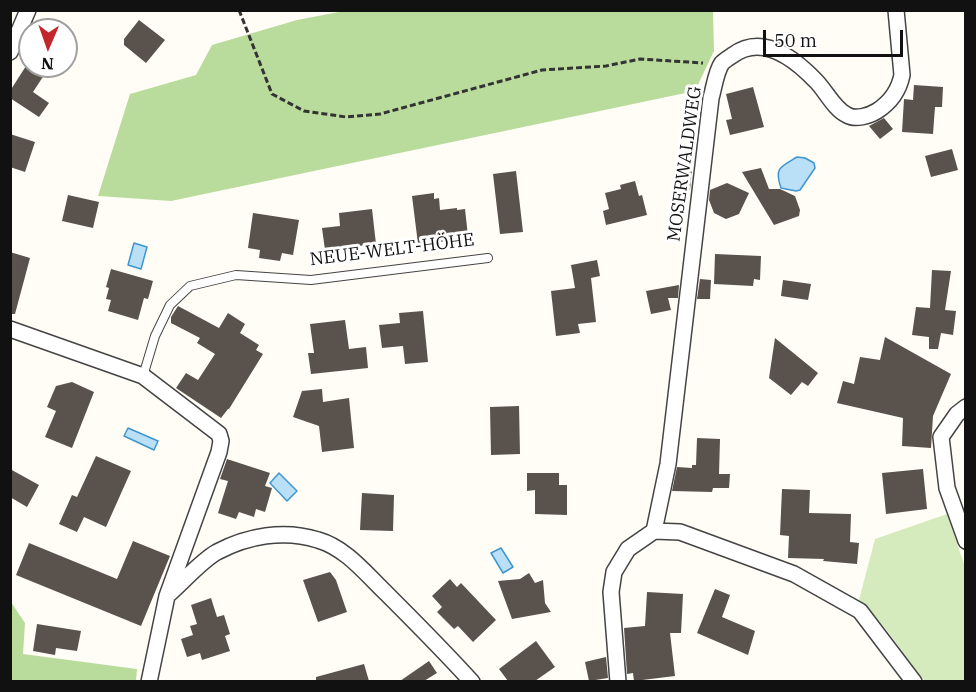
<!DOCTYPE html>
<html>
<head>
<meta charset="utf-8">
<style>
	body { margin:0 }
	#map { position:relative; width:976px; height:692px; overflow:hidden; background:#fffdf5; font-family:"IBM Plex Serif",serif }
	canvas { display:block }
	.frame { position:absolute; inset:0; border:12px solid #111; pointer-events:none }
	.north { position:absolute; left:18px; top:18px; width:60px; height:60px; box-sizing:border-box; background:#fff; border:2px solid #a0a0a0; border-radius:50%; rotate:182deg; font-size:16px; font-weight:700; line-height:24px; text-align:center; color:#111 }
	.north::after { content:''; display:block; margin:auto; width:21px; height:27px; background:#c4262e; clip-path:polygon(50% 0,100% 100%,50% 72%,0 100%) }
	.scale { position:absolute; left:763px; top:30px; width:140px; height:27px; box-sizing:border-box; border:3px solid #111; border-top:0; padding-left:8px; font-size:18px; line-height:21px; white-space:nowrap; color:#111; -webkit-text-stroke:4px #fff; paint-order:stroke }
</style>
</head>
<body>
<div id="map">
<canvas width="976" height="692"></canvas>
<div class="frame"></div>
<div class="north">N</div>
<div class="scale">50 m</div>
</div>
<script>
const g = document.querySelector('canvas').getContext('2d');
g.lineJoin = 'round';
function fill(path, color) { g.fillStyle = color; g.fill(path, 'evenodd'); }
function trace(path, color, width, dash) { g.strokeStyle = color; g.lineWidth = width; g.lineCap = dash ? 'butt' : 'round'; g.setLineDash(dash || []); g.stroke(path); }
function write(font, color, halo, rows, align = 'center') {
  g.font = font + ' "IBM Plex Serif",serif'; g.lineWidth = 6; g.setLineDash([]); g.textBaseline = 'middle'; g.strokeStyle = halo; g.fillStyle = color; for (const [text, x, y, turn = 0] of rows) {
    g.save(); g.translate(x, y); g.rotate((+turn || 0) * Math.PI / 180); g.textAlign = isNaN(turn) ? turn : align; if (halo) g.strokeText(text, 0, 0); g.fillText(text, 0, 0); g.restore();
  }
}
fill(new Path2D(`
	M947 514 965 567V680L964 682 925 681C901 653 887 625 859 600L875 539Z`), '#d5ebbd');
fill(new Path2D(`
	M344 11H713L714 51 695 91 171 201 98 196 130 94 196 75 212 45 297 20Z
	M11 602 25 623 23 654 137 669 136 681H11Z`), '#b9dc9c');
const water = new Path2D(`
	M797 157 805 158 814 163 815 168 800 190 796 191 781 188C774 168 780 167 797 157Z
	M134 243 147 247 141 269 128 265Z
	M128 428 158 441 154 450 124 436Z
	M279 473 297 491 287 501 270 483Z
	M501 548 513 567 503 573 491 553Z`);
fill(water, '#b9e0f7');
trace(water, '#3f96cf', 1.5);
fill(new Path2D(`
	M139 20 165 40 146 63 124 45V39Z
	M26 66H50L33 92 49 103 39 117 10 98V91Z
	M914 85 943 87 942 107H935L933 134 902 132 904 99 913 100Z
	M753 87 764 127 730 135 726 120 732 119 726 94Z
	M884 118 893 129 880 139 869 126Z
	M10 134 35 142 25 172 10 167Z
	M952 149 958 170 931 177 925 156Z
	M675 167 692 169 690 190 673 188Z
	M761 168 769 189H780L795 196 800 210 799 216 774 225 742 172Z
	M516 171 523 232 500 234 493 174Z
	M635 181 639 196 642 195 647 215 606 225 603 211 609 209 605 193 621 189 620 185Z
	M727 183 749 193 739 214 726 219 714 213 709 200 710 190Z
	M434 193V199L439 198 440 210 457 208V210L465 209 468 236 460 237V240L418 244 412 196Z
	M68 195 99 202 93 228 62 221Z
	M372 209 376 244 325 250 322 228 340 226 339 213Z
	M253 213 299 220 293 255 282 253 280 261 259 258 260 250 248 248Z
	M10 252 30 258 15 314H10Z
	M715 254 761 256 760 280 754 279 753 286 714 284Z
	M597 260 600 276 591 278 596 322 578 324 580 333 556 336 551 291 575 288 571 265Z
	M111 269 153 281 148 299 144 298 138 320 108 311 111 300 106 299 109 288 106 287Z
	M932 270 951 271 945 310 956 311 953 335 941 333 938 349H929V337L912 335 916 307 930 308Z
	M700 279 711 280 710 299H697Z
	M783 280 811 284 808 300 781 296Z
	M679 285 678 298H668L671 310 651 314 646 291Z
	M178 306 219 328 228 313 245 324 240 333 259 345 256 350 263 354 229 409H228L221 418 176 388 186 373 198 380 215 354 197 343 200 338 171 323V317Z
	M423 311 428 362 405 364 403 346 382 348 379 325 400 323 399 313Z
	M345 320 349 349 366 347 368 368 311 374 308 353H314L310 324Z
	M885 337 951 374 933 416 931 448 902 446 903 418 837 403 843 381 854 384 860 357 880 360Z
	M775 338 818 373 808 386 802 382 791 395 769 378Z
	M72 382 94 392 72 448 45 437 56 411 47 407 56 386Z
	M322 389 323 402 349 398 354 448 322 452 319 426 293 417 302 391Z
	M519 406 520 454 491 455 490 407Z
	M697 438 720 439 719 474H730L729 488H713L712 492 672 491 677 467 692 468V465H696Z
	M96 456 131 471 106 527 84 517 77 532 59 524 72 495 77 497Z
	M227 459 270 473 265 486 272 488 265 512 256 509 254 517 239 512 236 519 218 513 228 481 220 479Z
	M10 469 39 485 27 507 10 497Z
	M923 469 927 509 886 514 882 473Z
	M527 473H559V485H567V515L535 514V490L527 491Z
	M782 489 810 490 809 513 851 514 850 542 859 543 857 564 823 561 824 559 788 558 789 536 780 535Z
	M362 493 394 495 393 531 360 530Z
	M133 541 170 556 141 626 16 575 29 543 117 579Z
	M330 572 336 580 347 612 318 622 303 580Z
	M529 573 535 583 543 580 545 603 551 612 512 619 498 581 520 579Z
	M450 579 457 587 461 583 496 620 473 642 458 626 454 629 437 612 442 607 432 596Z
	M715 589 730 595 722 617 755 631 748 655 697 633Z
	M647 592 683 594 681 633H670L675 676 634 681 633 673 627 674 624 628 645 626Z
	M211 598 217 617 224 615 230 634 225 636 230 651 202 660 200 653 187 657 181 639 193 635 190 626 197 624 191 605Z
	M37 624 81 631 77 651 56 648 55 655 33 651Z
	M536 641 555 667 535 681H508L499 669Z
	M606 657 608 678 589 681 585 662Z
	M429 661 437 673 424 681H400Z
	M364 664 369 681H316V677Z`), '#5a524d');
const service = new Path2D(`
	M143 376 155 336 170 305 190 286 236 275 311 280 488 258`);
const minor = new Path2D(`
	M10 52 28 10
	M10 329 143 376 219 434 221 441 219 452 167 596 149 682
	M966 407 957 414 941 437 947 488 966 541
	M654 531 668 464 711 98C714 88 716 71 722 63 725 60 730 57 733 55 763 33 795 59 816 81 826 91 834 109 847 115 855 120 869 116 877 111 891 102 899 90 902 75L896 10
	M169 594C183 582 201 561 217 552 247 536 284 529 318 540 346 548 366 574 386 593 415 622 444 651 472 682
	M618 682 611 592 614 572 628 549 654 531 680 532 794 574 860 611 914 682`);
trace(service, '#444', 10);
trace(minor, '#444', 18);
trace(new Path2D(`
	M239 10 272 94 304 111 346 117 380 114 542 70 606 66 640 59 703 63`), '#333', 3, [6, 3]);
trace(service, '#fff', 8);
trace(minor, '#fff', 15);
write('18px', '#111', '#fff', [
	["MOSERWALDWEG",685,164,-82],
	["NEUE-WELT-HÖHE",392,250,-7]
]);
</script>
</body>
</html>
